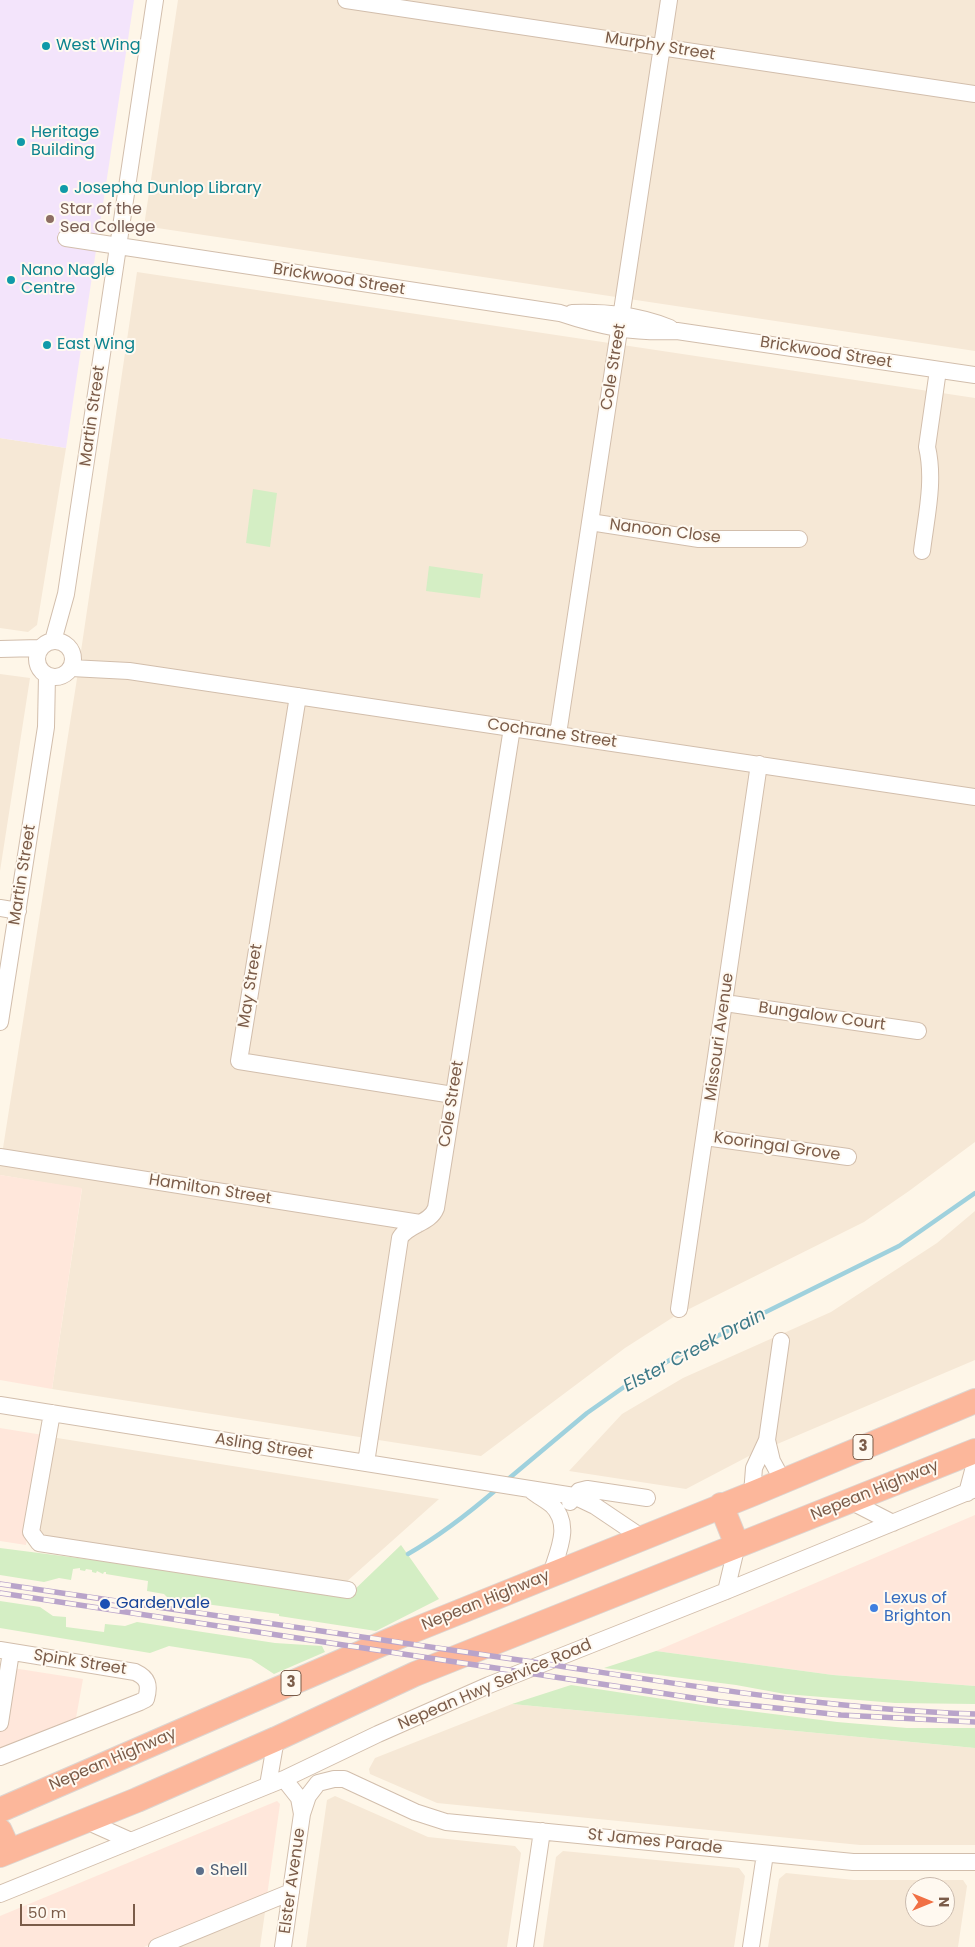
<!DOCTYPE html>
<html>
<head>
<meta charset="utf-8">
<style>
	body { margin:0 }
	#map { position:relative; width:975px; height:1947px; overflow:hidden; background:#fef6e8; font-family:Poppins,sans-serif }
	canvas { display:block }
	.north { position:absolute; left:905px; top:1877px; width:50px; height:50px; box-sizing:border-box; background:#fff9f0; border:1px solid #cabaad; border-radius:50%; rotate:90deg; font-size:14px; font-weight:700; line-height:20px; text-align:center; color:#7b5c49 }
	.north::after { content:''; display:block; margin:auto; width:18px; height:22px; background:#f17044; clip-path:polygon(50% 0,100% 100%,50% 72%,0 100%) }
	.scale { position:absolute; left:20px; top:1904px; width:115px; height:22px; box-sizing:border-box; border:2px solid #7b5c49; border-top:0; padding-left:6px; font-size:15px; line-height:18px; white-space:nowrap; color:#7b5c49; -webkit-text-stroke:4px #fff9f0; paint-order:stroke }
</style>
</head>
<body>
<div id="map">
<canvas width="975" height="1947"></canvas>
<div class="north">N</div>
<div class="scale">50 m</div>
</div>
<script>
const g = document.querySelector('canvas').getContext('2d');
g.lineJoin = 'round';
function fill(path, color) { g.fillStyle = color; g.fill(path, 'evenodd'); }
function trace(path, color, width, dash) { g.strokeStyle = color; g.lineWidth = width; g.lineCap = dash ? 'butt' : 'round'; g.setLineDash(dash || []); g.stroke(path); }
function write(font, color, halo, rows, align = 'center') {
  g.font = font + ' Poppins,sans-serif'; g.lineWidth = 4; g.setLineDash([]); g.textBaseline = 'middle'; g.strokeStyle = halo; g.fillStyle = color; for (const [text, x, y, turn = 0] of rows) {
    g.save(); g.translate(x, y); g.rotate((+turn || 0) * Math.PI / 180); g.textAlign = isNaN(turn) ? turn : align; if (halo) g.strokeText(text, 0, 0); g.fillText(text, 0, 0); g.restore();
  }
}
fill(new Path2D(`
	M178 0H975V351L144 226Z
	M137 272 975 398V1142L909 1191 864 1222 675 1316 625 1348 481 1456 52 1389 82 1189 0 1175V1167L76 685Z
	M0 438 66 448 37 625 28 632 0 628Z
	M0 674 30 678 0 871Z
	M975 1211V1360L749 1456 686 1489 569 1471 622 1414 683 1378 831 1312 937 1243Z
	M51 1437 439 1499 345 1583 40 1538 36 1532Z
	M512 1704 975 1748V1845H860L437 1803 370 1774 369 1769 375 1758Z
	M335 1796 428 1837 515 1846 521 1853 507 1947H306L327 1800Z
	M563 1851 739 1868 745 1876 734 1947H543L556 1857Z
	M786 1873 854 1880H963L967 1886 958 1947H768L779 1879ZM915 1887H945V1917H915Z
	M266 1905 260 1947H165Z`), '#f6e8d6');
fill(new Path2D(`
	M0 1175 82 1188 52 1389 0 1380Z
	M0 1428 43 1435 26 1545 0 1541Z
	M975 1515V1686L833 1675 656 1651Z
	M0 1666 83 1679 76 1718 0 1749Z
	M277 1801 280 1804 267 1896 144 1947H0V1916Z`), '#ffe7db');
fill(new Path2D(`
	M0 0H134L66 448 0 438Z`), '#f3e4fb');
fill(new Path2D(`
	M253 489 277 493 270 547 246 543Z
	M429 566 483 574 480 598 426 591Z
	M401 1545 439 1599 376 1631 279 1616V1614L169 1599 164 1594 147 1591 148 1581 106 1574V1572H104L103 1574 97 1571 96 1573 92 1572V1570L86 1569 85 1571 80 1570V1568L73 1569 71 1580 59 1578 44 1582 0 1575V1548L351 1593Z
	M0 1601 40 1607 53 1616 66 1617V1627L104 1632 105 1624 125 1626 137 1622 275 1643 322 1646 325 1652 274 1674 251 1659 169 1646 150 1653 0 1628Z
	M656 1651 833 1675 975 1686V1704L895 1703 785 1694 736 1685 604 1668Z
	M571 1685 709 1706 837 1722 907 1728H975V1748L512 1704Z`), '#d4eec4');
trace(new Path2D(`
	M507 1480 587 1413 634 1380 677 1356 899 1246 975 1193
	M408 1554C441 1535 469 1513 497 1489`), '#9fd1dd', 4.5);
const minor = new Path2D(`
	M346 0 975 94
	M66 238 560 313C602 327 633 333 677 331L975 375
	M572 313C607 312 638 315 670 328
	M590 522 699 539H799
	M922 551C926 517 935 481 927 447L938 370
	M37 659a18 18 0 1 1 36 0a18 18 0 1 1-36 0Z
	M53 641 66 594 155 0
	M0 649 40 648
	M71 668 129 671 975 797
	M298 696 239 1061 453 1095
	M558 734 669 0
	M0 908 18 911
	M725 1003 918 1031
	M0 1022 46 727 47 675
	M705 1137 848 1157
	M0 1157 420 1223
	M679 1309 759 764
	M0 1405 574 1496 595 1506 641 1537
	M52 1413 31 1532 39 1543 348 1590
	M767 1440 772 1461 783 1481
	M366 1463 400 1238C408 1224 430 1224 436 1208L512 728
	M532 1491C538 1496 546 1500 552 1505 572 1525 558 1551 551 1574
	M967 1493 975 1463
	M752 1494 754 1468 767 1440 781 1341
	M850 1501 893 1523
	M570 1502 579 1491 587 1489 647 1498
	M726 1591 737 1545
	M0 1650 135 1672C148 1678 150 1685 146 1699L140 1702 0 1757
	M0 1723 11 1652
	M284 1779 299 1798 302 1814
	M268 1785 276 1739
	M84 1820 131 1841
	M0 1894 284 1779 378 1734 489 1685 726 1591 975 1489
	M157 1947 291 1892
	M283 1947 302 1814 308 1796 318 1783 334 1779H344L415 1812 446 1822 853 1862H975
	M525 1947 542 1831
	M751 1947 765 1854`);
const highway = new Path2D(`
	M721 1505 737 1545
	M0 1810 407 1633 752 1494 975 1401
	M0 1831 9 1851
	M0 1855 137 1800 276 1739 415 1674 975 1451`);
trace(minor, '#d2beac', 18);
trace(highway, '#ddd5d0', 26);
trace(minor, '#fff', 16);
trace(highway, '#fcb79b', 24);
const rail = new Path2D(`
	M0 1584C173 1609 346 1634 519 1660 670 1682 821 1709 975 1714
	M0 1593 720 1702 841 1715 975 1722`);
trace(rail, '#b9a4ca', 5.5);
trace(rail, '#fff9f0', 4, [11]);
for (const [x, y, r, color] of [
	[46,46,5,"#0f9aa8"],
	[21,142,5,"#0f9aa8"],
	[64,189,5,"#0f9aa8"],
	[50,219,5,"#8d6e63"],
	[11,280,5,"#0f9aa8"],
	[47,345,5,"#0f9aa8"],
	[105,1604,6,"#1a4fb4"],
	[874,1608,5,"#3f7fe0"],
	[200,1871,5,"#5c6f8a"]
]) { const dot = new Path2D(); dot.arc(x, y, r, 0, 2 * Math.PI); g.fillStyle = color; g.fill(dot); trace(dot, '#fff9f0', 2); }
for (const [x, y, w] of [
	[863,1447,20],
	[291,1683,20]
]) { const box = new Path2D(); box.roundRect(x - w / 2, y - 12.5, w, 25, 4); g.fillStyle = '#fff9f0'; g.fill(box); trace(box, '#7b5c49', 1); }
write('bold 15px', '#7b5c49', null, [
	["3",863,1447],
	["3",291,1683]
]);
write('16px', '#0d838f', '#fff9f0', [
	["West Wing",56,46],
	["Heritage",31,133],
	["Building",31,151],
	["Josepha Dunlop Library",74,189],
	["Nano Nagle",21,271],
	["Centre",21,289],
	["East Wing",57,345]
], 'left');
write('16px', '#7b5c49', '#fff9f0', [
	["Murphy Street",660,47,9],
	["Brickwood Street",339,280,9],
	["Brickwood Street",826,353,9],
	["Cole Street",614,367,-81],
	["Martin Street",93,416,-82],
	["Nanoon Close",665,532,7],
	["Cochrane Street",552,734,8],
	["Martin Street",23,875,-81],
	["May Street",251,986,-81],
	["Bungalow Court",822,1017,8],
	["Missouri Avenue",720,1037,-82],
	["Cole Street",452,1104,-81],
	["Kooringal Grove",777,1147,8],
	["Hamilton Street",210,1190,9],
	["Asling Street",264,1447,9],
	["Nepean Highway",875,1491,-22],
	["Nepean Highway",486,1601,-22],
	["Spink Street",80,1663,9],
	["Nepean Hwy Service Road",495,1685,-23],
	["Nepean Highway",113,1760,-23],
	["St James Parade",655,1842,6],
	["Elster Avenue",293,1881,-82]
]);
write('16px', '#785e54', '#fff9f0', [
	["Star of the",60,210],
	["Sea College",60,228]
], 'left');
write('16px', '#366cbe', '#fff9f0', [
	["Lexus of",884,1599],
	["Brighton",884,1617]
], 'left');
write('16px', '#164399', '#fff9f0', [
	["Gardenvale",116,1604]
], 'left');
write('16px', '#4e5e75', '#fff9f0', [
	["Shell",210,1871]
], 'left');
write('italic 18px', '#3e7a88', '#fff9f0', [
	["Elster Creek Drain",695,1351,-28]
]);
</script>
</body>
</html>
